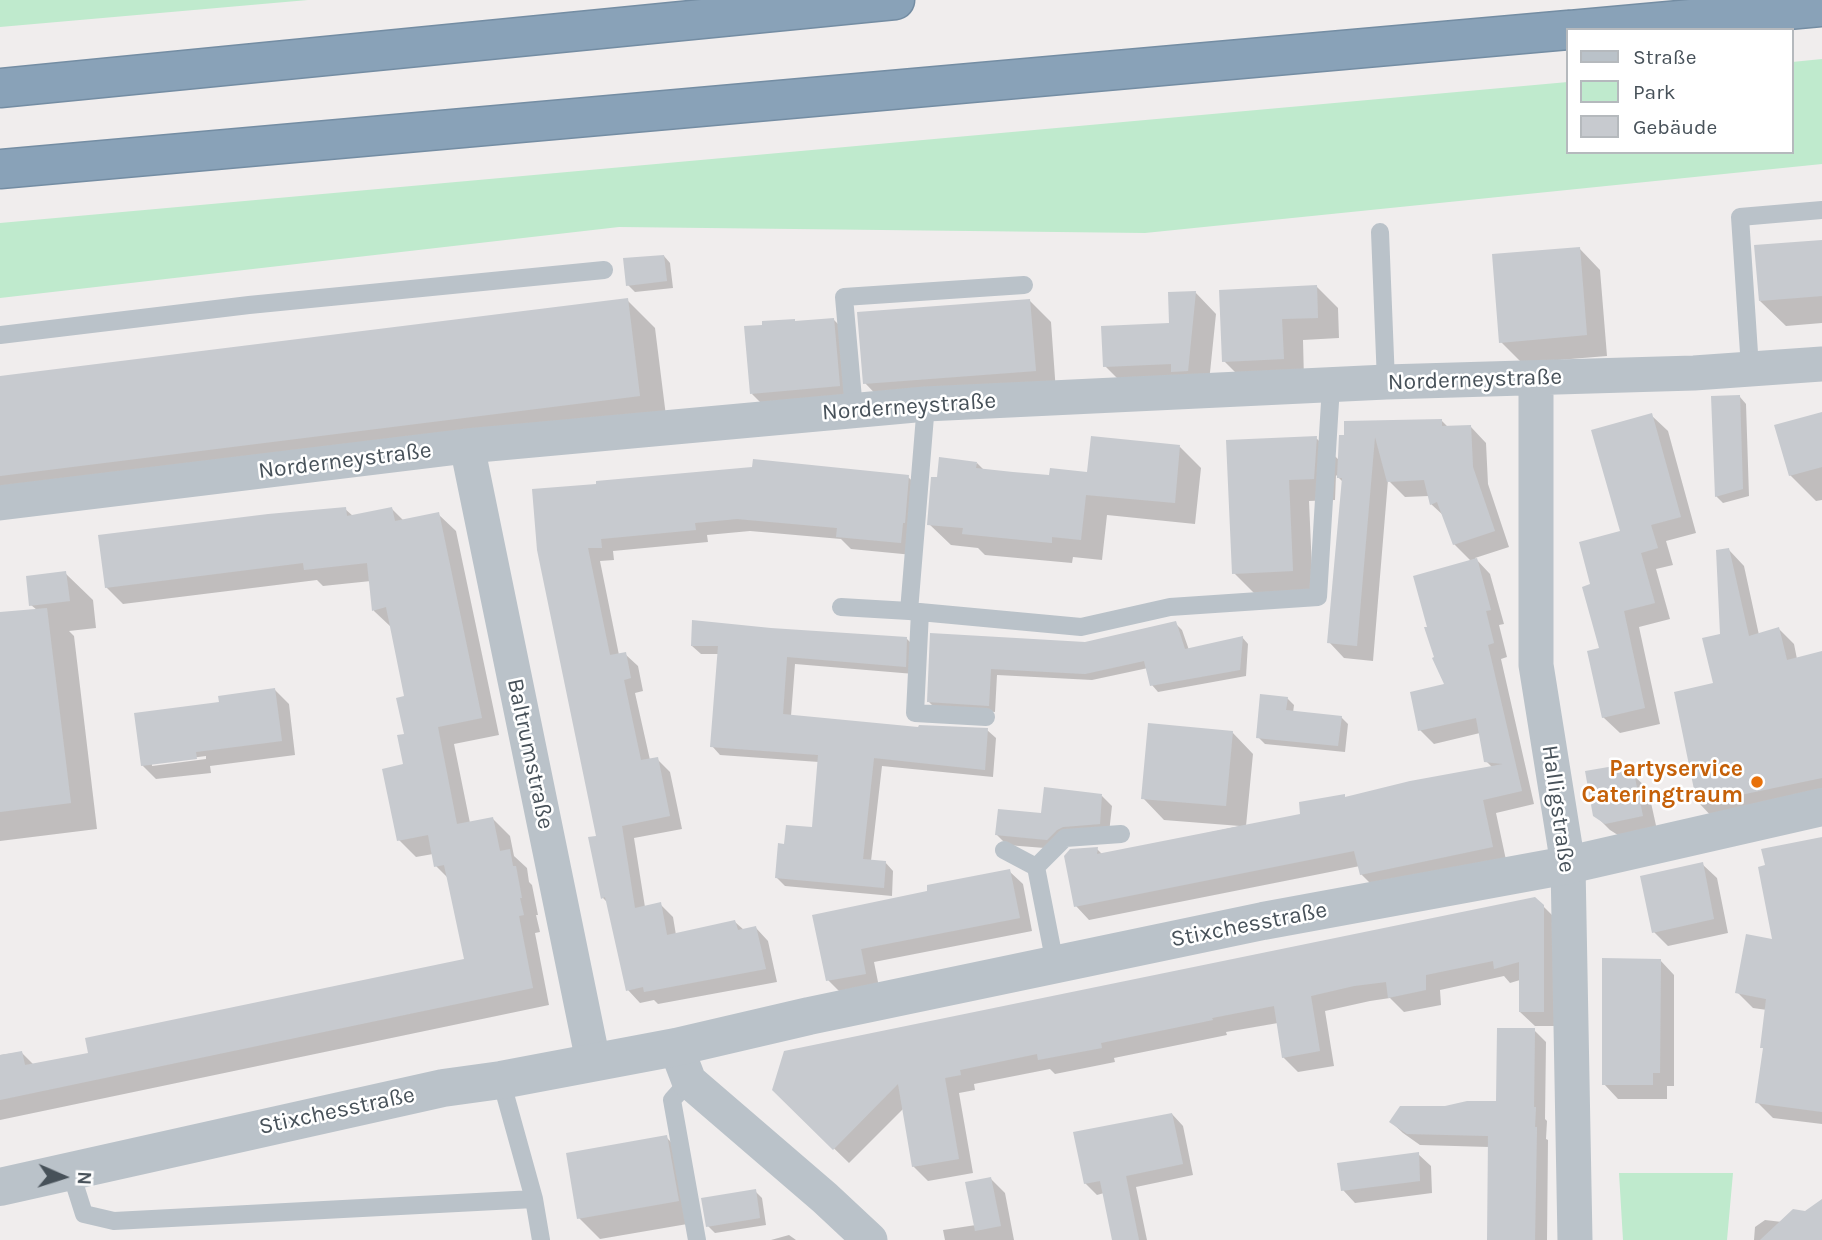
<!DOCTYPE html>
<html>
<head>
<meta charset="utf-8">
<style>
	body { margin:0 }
	#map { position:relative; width:1822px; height:1240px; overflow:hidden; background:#f0eded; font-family:Karla,sans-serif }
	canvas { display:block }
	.legend { position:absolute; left:1566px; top:28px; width:228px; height:126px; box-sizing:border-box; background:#fff; border:2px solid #b5b9bd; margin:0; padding:9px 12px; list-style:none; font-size:21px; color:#475159 }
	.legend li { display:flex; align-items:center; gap:14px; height:35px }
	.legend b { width:35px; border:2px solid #b5b9bd }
	.north { position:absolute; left:28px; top:1142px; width:70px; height:70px; -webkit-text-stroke:5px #fff; paint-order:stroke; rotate:93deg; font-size:19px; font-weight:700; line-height:28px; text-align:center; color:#475159 }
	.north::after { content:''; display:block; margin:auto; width:24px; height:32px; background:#475159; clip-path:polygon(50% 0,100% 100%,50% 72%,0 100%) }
</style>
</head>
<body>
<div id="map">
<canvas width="1822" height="1240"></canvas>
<ul class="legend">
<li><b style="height:9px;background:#bac2c9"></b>Straße</li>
<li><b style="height:19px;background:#bfeacd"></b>Park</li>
<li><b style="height:19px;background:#c7cacf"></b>Gebäude</li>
</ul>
<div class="north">N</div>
</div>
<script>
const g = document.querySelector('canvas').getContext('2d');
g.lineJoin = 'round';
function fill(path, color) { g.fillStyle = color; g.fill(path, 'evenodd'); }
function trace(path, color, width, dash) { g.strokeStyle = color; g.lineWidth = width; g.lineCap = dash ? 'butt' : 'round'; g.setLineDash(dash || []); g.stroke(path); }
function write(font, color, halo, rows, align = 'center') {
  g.font = font + ' Karla,sans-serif'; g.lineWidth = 5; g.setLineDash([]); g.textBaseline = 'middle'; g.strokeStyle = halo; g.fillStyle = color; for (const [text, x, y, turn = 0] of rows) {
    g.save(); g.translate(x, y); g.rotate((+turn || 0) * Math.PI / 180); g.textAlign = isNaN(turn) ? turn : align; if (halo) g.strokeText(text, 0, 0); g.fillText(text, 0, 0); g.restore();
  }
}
fill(new Path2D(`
	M0 0H308L0 27Z
	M1822 59V164L1145 233 619 227 0 298V223L1568 82V152H1792V62Z
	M1619 1173H1733L1727 1240H1623Z`), '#bfeacd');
fill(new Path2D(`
	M1822 241V323L1786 326 1760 301Z
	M1579 248 1600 270 1607 356 1522 363 1501 342Z
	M664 256 670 263 673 288 635 292 628 285Z
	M1317 287 1338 308 1339 338 1303 340 1304 380 1245 382 1224 361Z
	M1195 292 1216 314 1208 392 1126 387 1105 366 1171 324Z
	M627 300 655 328 667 424 0 506V378Z
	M1030 301 1051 322 1056 392 886 405 865 383Z
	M834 320 855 341 861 406 773 415 752 394 797 323Z
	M1740 397 1746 404 1749 496 1723 503 1716 496Z
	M1822 413V500L1816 501 1790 475Z
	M1651 415 1668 431 1696 533 1666 541 1673 565 1656 569 1670 619 1639 627 1660 724 1620 733 1603 717 1601 649 1592 585 1623 532Z
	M1441 420 1448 427H1471L1486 443 1488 484 1509 547 1475 558 1490 574 1504 624 1499 625 1507 657 1501 659 1534 804 1496 813 1506 860 1375 888 1361 874 1360 866 1089 920 1076 906 1097 849 1103 855 1240 826 1164 820 1143 798 1232 732 1253 754 1246 826 1301 815 1344 796 1346 798 1493 768 1486 761 1480 733 1434 744 1420 730 1447 686 1471 561 1454 544 1445 517 1431 504 1429 496 1405 497 1388 480 1373 661 1344 658 1329 642 1343 482 1336 475 1335 500 1309 501 1313 592 1255 594 1234 573 1228 441 1316 438 1340 461 1341 437Z
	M1180 447 1201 468 1195 524 1107 515 1102 560 1073 557 1072 563 985 555 978 548 951 545 929 524 977 463 984 470 1050 477 1089 474Z
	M908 477 921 489 913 555 851 549 841 539 750 531 707 535 708 542 613 551 614 560 600 561 619 655 625 654 638 666 643 691 635 693 650 760 657 759 670 772 682 829 634 838 645 907 660 904 673 917 676 935 735 922 744 930 756 928 768 941 777 982 658 1004 654 1000 640 1003 628 990 609 904 603 898 598 837 538 550Z
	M345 509 353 516 392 509 404 521 438 514 456 531 499 735 454 744 470 823 493 819 510 836 514 856 527 868 529 882 532 885 538 915H536L540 932 535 933 549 1005 0 1120V1055L21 1052 34 1065 90 1054 466 960 449 879 436 866 433 854 416 857 399 840 405 766 406 698 391 627 374 611 371 581 323 586 317 580 123 604 106 587Z
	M1729 550 1744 566 1759 635 1779 629 1794 644 1797 659 1822 653V796L1714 819 1699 803 1722 635Z
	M65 573 93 600 96 628 69 631 74 636 97 829 0 841V612V614L37 610 31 605Z
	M1175 623 1182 630 1189 650 1242 637 1248 644 1246 676 1158 692 1152 685 1148 668 1092 680 997 675 995 712 935 708 929 702 932 635 1085 644Z
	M907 639 915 647 914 674 795 664 791 716 920 729 987 730 996 738 993 777 882 766 871 861 885 862 893 871 892 896 785 886 777 878 786 846 813 829 819 762 720 755 712 746 719 654H701L692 646Z
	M275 690 289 704 295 755 210 766 211 773 156 779 142 765 221 704ZM206 756V759L152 766V763Z
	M1287 698 1294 705 1293 713 1341 717 1348 724 1345 752 1265 744 1258 737Z
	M1619 766 1629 776 1633 775 1648 789 1657 830 1621 837 1610 830 1595 815Z
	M1102 796 1112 806 1109 833 1057 849 1007 845 997 835 1043 815Z
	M1822 838V1124L1773 1118 1757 1102 1765 1050 1762 1047 1767 1010 1753 1008 1737 992 1775 941Z
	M1702 864 1717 878 1728 933 1668 946 1654 932Z
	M1009 871 1023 884 1032 931 874 962 879 987 842 994 828 980 814 916 929 893Z
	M1543 906 1558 921V1026H1535L1520 1012V980L1510 983 1504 976 1440 990 1441 1005 1404 1012 1390 998 1370 1001 1325 1011 1334 1066 1298 1072 1283 1057 1278 1023 1226 1032 1227 1035 1114 1058 1115 1062 1055 1074 1050 1069 974 1084 975 1090 959 1093 973 1173 928 1181 913 1166 904 1108 849 1163 774 1090Z
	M1660 960 1674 975V1086H1667V1099H1618L1604 1084Z
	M1534 1030 1546 1042 1545 1119 1547 1121 1546 1139 1548 1140 1547 1240H1488L1489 1147 1420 1145 1403 1133 1391 1122 1446 1108 1498 1103Z
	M1172 1114 1183 1126 1193 1175 1136 1187 1147 1240H1114L1104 1193 1097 1195 1085 1183Z
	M666 1137 687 1158 699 1222 600 1239 579 1218Z
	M1418 1154 1431 1166 1432 1193 1355 1203 1343 1190Z
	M991 1179 1005 1193 1014 1240H945L943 1230 976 1225Z
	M755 1191 762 1198 766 1225 715 1233 708 1226Z
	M1822 1208V1240H1754L1755 1227 1765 1220 1782 1222Z
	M789 1235 796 1240H771Z`), '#0003');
fill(new Path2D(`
	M1822 240V296L1759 301 1754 245Z
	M1580 247 1587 335 1499 343 1492 254Z
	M664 255 667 281 626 286 623 258Z
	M1317 285 1318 318 1282 319 1284 359 1222 362 1219 290Z
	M1196 291 1188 371 1171 372V364L1103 367 1101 326 1169 323 1168 292Z
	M628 298 640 396 0 476V376Z
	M1030 299 1036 371 863 384 857 312Z
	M834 318 840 386 750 394 744 326 762 325V321L795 319V321Z
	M1740 395 1743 489 1715 497 1711 396Z
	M1822 412V467L1789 476 1774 425Z
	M1652 413 1681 517 1651 525 1658 548 1641 553 1655 603 1624 611 1645 708 1602 718 1587 651 1599 648 1582 587 1590 584 1579 542 1620 531 1591 430Z
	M1442 419V426L1471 425 1473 467 1495 531 1453 545 1437 502 1430 505 1424 480 1387 482 1375 437 1357 646 1327 643 1342 478H1337L1339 435H1344V421Z
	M1091 436 1180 445 1175 503 1086 495 1081 540 1052 537V543L962 534 963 528 927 525 931 477H937L939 457 977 462 976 468 1013 472 1049 475 1050 468 1087 472Z
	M1317 436 1314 479 1289 480 1293 571 1232 574 1226 440Z
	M753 459 909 475 905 523H903L901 543 836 537 837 528 737 519 695 523 696 530 601 539 602 548H588L610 655 626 652 631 678 624 680 641 760 658 757 670 816 622 826 635 908 661 902 667 935 735 920 738 930 756 926 766 969 644 992 643 987 626 991 605 897 601 899 588 837 596 836 537 550 532 489 596 484V481L752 467Z
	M346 507 347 516 392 507 395 521 439 512 482 718 438 727 457 824 493 817 500 851 510 849 513 866H516L522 898H520L524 915 519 916 533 988 0 1100V1055L22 1051 25 1065 88 1053 85 1038 464 959 444 865 434 867 428 835 397 841 382 769 403 764 397 735 404 734 396 698 404 696 386 607 372 611 367 563 304 570 303 563 105 588 98 535 268 514Z
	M1729 548 1749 636 1779 627 1787 660 1822 651V778L1697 804 1674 692 1713 683 1702 638 1720 634 1716 550Z
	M1477 558 1491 610 1486 611 1494 643 1488 645 1522 791 1483 800 1493 847 1360 875 1354 851 1074 907 1064 856 1070 849 1098 847 1097 854 1300 814 1299 802 1345 794V797L1410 781 1503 764 1484 762 1476 718 1418 731 1410 692 1444 684 1432 658 1434 657 1424 627H1427L1413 576Z
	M66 571 70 601 29 606 26 576Z
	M47 608 71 803 0 812V612Z
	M692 620 771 628 907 637 906 667 787 657 783 714 918 727 919 725 988 728 985 770 874 758 863 859 886 861 884 888 775 878 778 843 784 844 786 825 812 827 818 755 710 747 718 646H691Z
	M1176 621 1185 649 1243 636 1240 670 1150 686 1144 661 1085 674 991 669 989 706 927 702 930 633 1085 642Z
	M275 688 282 741 196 752 197 759 141 766 134 713 219 702 218 696Z
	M1260 694 1288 697 1286 710 1342 716 1338 746 1256 738Z
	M1148 723 1233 731 1226 806 1141 799Z
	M1620 765 1622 776 1634 773 1643 816 1605 824 1593 816 1585 771Z
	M1044 787 1102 794 1100 824 1063 827 1057 830 1047 840 995 835 998 809 1041 813Z
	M1822 837V1112L1755 1103 1763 1048H1760L1766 999 1735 993 1746 934 1772 939 1758 867 1765 865 1761 849Z
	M1703 862 1714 919 1652 933 1640 876Z
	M1010 869 1020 918 861 949 866 974 826 981 812 915 927 891V885Z
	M1535 897 1544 905V1012H1519V962L1494 969 1493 961 1426 975V990L1388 998 1386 982 1354 986 1311 996 1320 1051 1282 1058 1274 1006 1212 1018 1213 1020 1101 1043 1102 1048 1038 1060 1037 1054 960 1070 961 1075 945 1078 959 1159 912 1167 898 1084 833 1150 772 1090 784 1051Z
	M1602 958 1661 959 1660 1073H1653V1085H1602Z
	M1497 1028H1535L1534 1107H1536L1535 1127H1537L1535 1240H1487L1488 1136 1407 1134 1389 1122 1400 1106H1445L1467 1101H1496Z
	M1172 1113 1183 1164 1126 1176 1139 1240H1112L1100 1181 1084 1184 1073 1132Z
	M667 1135 679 1201 577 1219 566 1153Z
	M1419 1152 1420 1181 1341 1191 1337 1163Z
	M991 1177 1001 1226 975 1231 965 1182Z
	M756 1189 760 1218 706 1227 701 1198Z
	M1822 1199V1240H1760L1793 1209 1805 1211Z`), '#c7cacf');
const motorway = new Path2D(`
	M1570 30 1822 7
	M0 88 895 0
	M0 169 1568 30`);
trace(motorway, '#748da3', 41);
trace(new Path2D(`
	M1380 232 1386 382
	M0 335 249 305 604 270
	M1750 368 1740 217 1822 210
	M854 410 844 297 1024 285
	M841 607 909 611 926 404
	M909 611 1081 627 1170 607 1318 597 1331 386
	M920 612 915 713 986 717
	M1004 850 1036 867 1055 964
	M1036 867 1065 838 1121 834
	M689 1081 672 1100 697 1240
	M70 1170 84 1214 114 1221 534 1199 501 1080
	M534 1199 541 1240`), '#bac2c9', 18);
trace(new Path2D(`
	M1536 378V665L1568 865 1575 1240
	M467 446 593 1061
	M0 503 467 446 926 404 1386 382 1694 373 1822 364
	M676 1047 689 1081 825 1198 870 1240`), '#bac2c9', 35);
trace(new Path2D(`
	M0 1187 443 1088 501 1080 676 1047 809 1016 1263 921 1568 865 1822 807`), '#bac2c9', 38);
trace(motorway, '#89a2b8', 38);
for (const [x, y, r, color] of [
	[1757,782,7,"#e8710a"]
]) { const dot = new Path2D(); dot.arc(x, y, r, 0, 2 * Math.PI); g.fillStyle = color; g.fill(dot); trace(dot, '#fff', 2.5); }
write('23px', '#475159', '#fff', [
	["Norderneystraße",1475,380,-2],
	["Norderneystraße",909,407,-4],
	["Norderneystraße",345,461,-7],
	["Baltrumstraße",530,754,78],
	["Halligstraße",1558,809,82],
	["Stixchesstraße",1249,925,-11],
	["Stixchesstraße",337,1111,-12]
]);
write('bold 23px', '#c56008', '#fff', [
	["Partyservice",1743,769],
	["Cateringtraum",1743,795]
], 'right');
</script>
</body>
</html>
